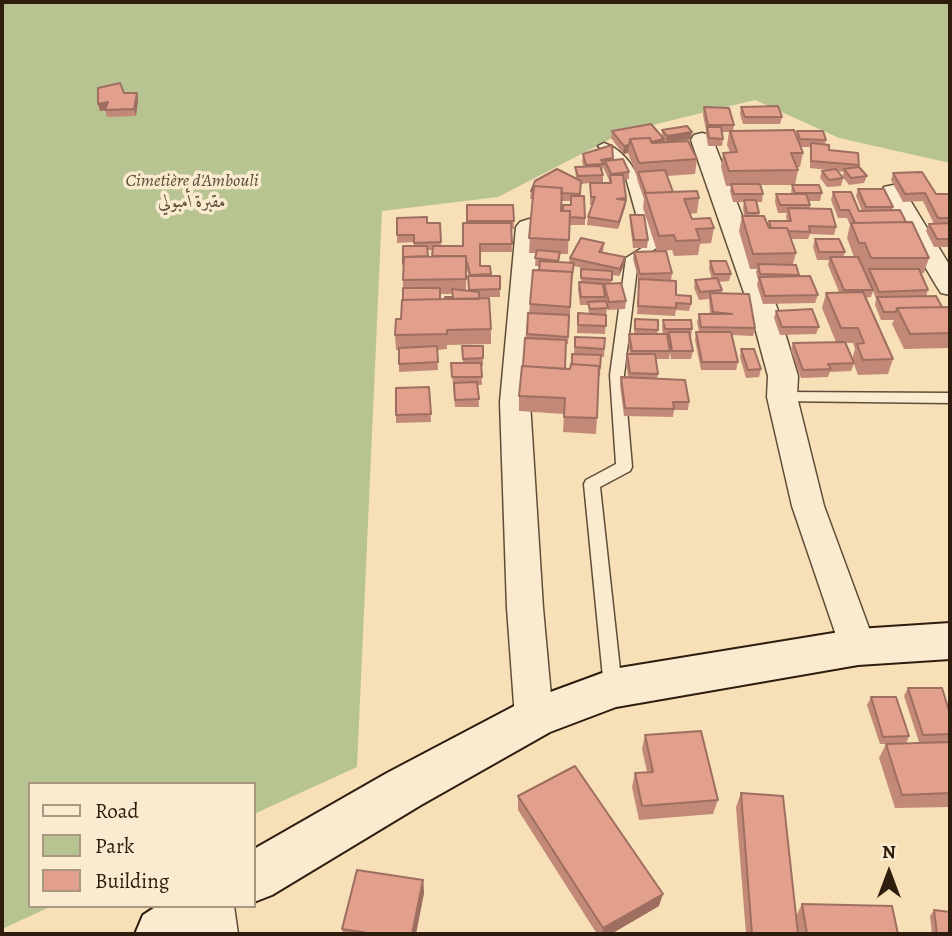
<!DOCTYPE html>
<html>
<head>
<meta charset="utf-8">
<style>
	body { margin:0 }
	#map { position:relative; width:952px; height:936px; overflow:hidden; background:#f7e0b7; font-family:Alegreya,serif }
	canvas { display:block }
	.frame { position:absolute; inset:0; border:4px solid #2e1c0e; pointer-events:none }
	.legend { position:absolute; left:28px; top:782px; width:228px; height:126px; box-sizing:border-box; background:#faebd0; border:2px solid #a89882; margin:0; padding:9px 12px; list-style:none; font-size:21px; color:#2e1c0e }
	.legend li { display:flex; align-items:center; gap:14px; height:35px }
	.legend b { width:35px; border:2px solid #a89882 }
	.north { position:absolute; left:854px; top:838px; width:70px; height:70px; -webkit-text-stroke:5px #faebd0; paint-order:stroke; rotate:0deg; font-size:19px; font-weight:700; line-height:28px; text-align:center; color:#2e1c0e }
	.north::after { content:''; display:block; margin:auto; width:24px; height:32px; background:#2e1c0e; clip-path:polygon(50% 0,100% 100%,50% 72%,0 100%) }
</style>
</head>
<body>
<div id="map">
<canvas width="952" height="936"></canvas>
<div class="frame"></div>
<ul class="legend">
<li><b style="height:9px;background:#faebd0"></b>Road</li>
<li><b style="height:19px;background:#b8c392"></b>Park</li>
<li><b style="height:19px;background:#e29f8b"></b>Building</li>
</ul>
<div class="north">N</div>
</div>
<script>
const g = document.querySelector('canvas').getContext('2d');
g.lineJoin = 'round';
function fill(path, color) { g.fillStyle = color; g.fill(path, 'evenodd'); }
function trace(path, color, width, dash) { g.strokeStyle = color; g.lineWidth = width; g.lineCap = dash ? 'butt' : 'round'; g.setLineDash(dash || []); g.stroke(path); }
function write(font, color, halo, rows, align = 'center') {
  g.font = font + ' Alegreya,Amiri,serif'; g.lineWidth = 7; g.setLineDash([]); g.textBaseline = 'middle'; g.strokeStyle = halo; g.fillStyle = color; for (const [text, x, y, turn = 0] of rows) {
    g.save(); g.translate(x, y); g.rotate((+turn || 0) * Math.PI / 180); g.textAlign = isNaN(turn) ? turn : align; if (halo) g.strokeText(text, 0, 0); g.fillText(text, 0, 0); g.restore();
  }
}
fill(new Path2D(`
	M2 2H950V163L839 138 755 100 624 132 498 197 382 211 357 767 254 814V784H30V906H52L2 929Z`), '#b8c392');
const lane = new Path2D(`
	M604 143C643 157 650 213 658 247L638 260 624 375 632 467 630 471 600 487 622 688 620 694 613 696 606 694 604 688 584 484 586 480 616 464 610 375 626 258 645 246 626 178 612 158 598 146Z
	M782 392 950 393V403L777 401 775 397 777 393Z`);
const street = new Path2D(`
	M702 133 710 135 713 140 779 313 798 376 797 397 824 506 876 647 871 658 858 662 845 658 840 647 792 506 767 397 768 376 751 313 691 140 694 135Z
	M893 185 902 187 950 266V295L941 293 937 287 881 192 884 187Z
	M529 219 538 222 542 227 530 402 543 608 553 718 547 730 534 735 521 730 515 718 507 608 500 402 516 227 520 222Z
	M191 906H234L238 934H194Z`);
const secondary = new Path2D(`
	M950 623V659L858 665 616 707 550 732 421 805 272 895 254 902V849L387 773 518 704 613 669 858 629Z
	M157 906H230L223 924 208 934H135L143 915Z`);
trace(lane, '#604d38', 3);
trace(street, '#604d38', 3);
trace(secondary, '#2e1c0e', 4);
fill(lane, '#faebd0');
fill(street, '#faebd0');
fill(secondary, '#faebd0');
fill(new Path2D(`
	M137 93 138 100 136 116 107 117 105 110 100 111 98 104Z
	M704 107 734 125 733 131 796 136 797 131 826 140 825 144 829 150 859 165V167L867 176 864 183 849 185 842 176 844 172 837 171 843 178 841 186 827 187 820 178 822 171 828 170 810 168V147H800L803 153 800 167H797L798 170 795 185 822 193 820 201H809L810 205V209L836 227 834 235 810 234 808 239H791L796 253 793 264 799 276 818 295 815 303 763 304 757 285 758 280 756 272 757 269H750L739 231 742 216H744L743 207 744 202H733L730 191 731 186H726L721 167 723 153 730 152 727 145 729 132H722L723 139 722 146H708L706 134V130L703 115ZM760 185H792L791 194H776L775 202 778 213H787L786 216 787 221H769L768 225 759 216 757 202H762L763 194Z
	M741 107 782 117 780 124H743L740 114Z
	M662 130 691 139 675 142 697 159 695 174 667 176 673 192 699 198 697 213 689 214 692 219 714 228 711 243 700 244 698 255 674 256 672 250 657 251 643 208 644 199 637 179V177L628 153 623 154 611 138 612 131 662 136Z
	M583 154 613 160 629 172V179L624 180 626 198 625 207 618 229 587 225 588 217 592 205H590V183L581 184 580 196 585 218V225H569L568 254H560L559 262 569 263 570 258 604 243 603 252 625 257 624 265 619 276 612 275 611 283 626 301 625 309 608 310 607 305 605 334 577 333 578 313 589 314 588 305H580L578 290 579 282H581V269L589 270 574 266 572 282 568 344H566L565 369H570L572 354H574L575 337 605 338 604 357H601L600 376H598L597 418 596 434 563 432 564 414 519 411V396L528 313H529L533 270H539V266H535L536 253H529L532 199H530L531 191 576 178 575 167H584L582 162ZM603 167 609 180V183H603V175L602 172ZM561 201H570V205H563L562 211H561Z
	M893 173 936 194 950 195V247H934L926 231 929 224H934L923 201 903 202 891 180Z
	M858 189 893 207 892 210 906 222 929 258 924 273H920L928 290 926 296 942 307H950V348L904 349 892 324 894 320H881L875 305 876 299 873 291 871 297 865 298 893 359 888 374 858 375 854 364 851 371 830 372 828 377 801 378 791 351 793 343 836 342 822 308 826 293 839 292 828 265 829 260H817L813 247 815 239 845 252 843 257H854L847 238 850 225 847 218H838L831 200 833 192 859 211H862L856 196ZM846 343H853L855 349 852 359Z
	M467 205H513L514 229H511L512 252H480V266H490L491 276H500V297H479L491 329V344L447 345V349L437 350 438 370 399 372V350H396L395 335 401 319 403 300V280L414 246V242L397 243V235L427 223H440L441 246H463L467 223ZM427 250H433L432 256H428ZM466 270H467L469 276 468 291 466 290ZM440 294H452V297L440 299Z
	M630 215 648 240 647 248H633L630 223Z
	M634 252 672 273 671 281 676 295 691 304 689 311 676 310 675 316 637 314 639 281 633 259Z
	M710 261 731 274 729 281 718 282 722 290 721 293 755 328 753 336 732 335 738 362 736 370H701L695 340 696 332H699L697 322 699 314H710L709 299 699 300 694 288 695 280 712 279 709 269Z
	M776 311 819 327 816 334 780 335 774 318Z
	M635 319 658 330 657 334H663L662 328 663 320 692 329 691 337H690L693 351 691 359H671L670 352 669 359H655L658 374 657 378 689 402 688 410H674L673 417 624 416 620 385 621 377H628L626 362 627 354H630L628 342 629 334H634Z
	M462 346H483V366H481L482 385H478L479 407H455L451 363H463Z
	M741 349 761 369 759 377 746 378 740 357Z
	M429 387 431 422 396 423V415Z
	M908 688 950 714V742H919L904 696Z
	M871 697 909 736 906 744 950 742V807L895 808 879 758 886 744H897H880L867 705Z
	M645 735 718 800 713 814 639 820 632 787 635 773 647 772 642 749Z
	M741 793 798 934H746L736 807Z
	M518 796 659 906 611 934H597L518 810Z
	M423 880 424 893 416 934H343L342 929Z
	M802 904 898 934H799L796 916Z
	M934 910 950 934H932L930 916Z`), '#c28978');
fill(new Path2D(`
	M137 93 138 100 136 116 134 109Z
	M108 102 110 109 100 111 98 104Z
	M692 132 691 139 666 143 667 136Z
	M664 139 663 147 632 145Z
	M629 145 628 153 623 154 624 146Z
	M626 200 625 207 618 229 619 222Z
	M625 257 624 265 619 276 620 269Z
	M423 880 424 893 416 934H412Z
	M663 894 659 906 611 934H602L603 928Z`), '#9e6f61');
const building = new Path2D(`
	M120 83 124 93H137L134 109 105 110 108 102 98 104V88Z
	M778 106 782 117H745L741 107Z
	M704 107 729 108 734 125H708Z
	M651 124 664 139 651 142 650 138 630 139 629 145 624 146 612 131Z
	M687 126 692 132 667 136 662 130Z
	M707 127H721L723 139 709 138Z
	M794 130 803 153H791L798 170 729 171 723 153 737 152 730 131Z
	M797 131H823L826 140 800 139Z
	M650 138 652 143 688 141 697 159 639 163 630 139Z
	M811 143 829 145V150L858 153 859 165 811 161Z
	M612 145 613 158 601 160 604 164 586 165 583 154Z
	M623 159 629 172 611 174 605 161Z
	M600 166 603 175 578 176 575 167Z
	M859 167 867 176 851 178 844 169Z
	M557 169 581 181 580 194 561 193 562 188 534 186 533 192 531 191 535 181Z
	M836 169 843 178 829 180 822 171Z
	M665 170 673 192 646 193 638 172Z
	M922 172 936 194H950V218H938L925 193 905 194 893 173Z
	M610 175H623L626 198 617 199 626 200 619 222 588 217 595 197H591L590 183H611Z
	M731 184H760L763 194H734Z
	M792 185H819L822 193H795Z
	M534 186 562 188 561 211H570L569 240 529 238Z
	M858 189H884L893 207H866Z
	M697 191 699 198 684 199 692 219 710 218 714 228 696 229 700 240 676 241 674 235 659 236 645 193Z
	M833 192H851L859 211 900 210 906 222 855 223 849 210H840Z
	M776 194H806L810 205H780Z
	M571 196H584L585 218 570 217V211H563V205H571Z
	M744 200H756L759 213H747Z
	M467 205H513L514 221H467Z
	M788 208 831 209 836 227 809 226 810 232 788 231 787 228H771L769 221H791Z
	M630 215H644L648 240H634Z
	M742 216H764L769 228H787L796 253 753 254Z
	M427 217V223H440L441 242 414 243V235H397V218Z
	M912 222 929 258H871L865 243H859L851 223Z
	M463 223H511L512 244H480V266H490L491 274 470 275 467 262H466V256H432L433 246H463Z
	M950 223V239H937L929 224Z
	M581 238 604 243 599 252 625 257 620 269 570 258Z
	M815 239H839L845 252H819Z
	M403 246H427L428 256 404 257 403 264Z
	M537 250 560 252 558 261 535 258Z
	M666 251 672 273 640 274 634 252Z
	M466 256V279L403 280 404 257Z
	M830 257H858L873 290H844Z
	M540 261 574 263 572 275V272L539 270Z
	M710 261H726L731 274H714Z
	M758 264 796 265 799 275 760 274Z
	M581 269 612 271V280L581 278Z
	M869 269H919L928 290 879 292Z
	M533 270 572 272 570 307 530 304Z
	M468 276H500V289L469 290Z
	M810 276 818 295 765 296 759 277Z
	M717 278 722 290 700 292 695 280Z
	M639 279 676 281V295L691 296V304L676 303V308L638 306Z
	M579 282 603 284 605 297H581Z
	M621 283 626 301 609 302 604 284Z
	M403 288H440V299L403 300Z
	M452 289 479 292V299H445V297H453Z
	M863 292 893 359 863 360 857 344 864 343 858 328H841L826 293Z
	M710 293 749 294 755 328 701 327 699 314H732L713 312Z
	M936 296 942 307 897 308 896 312H884L877 297Z
	M489 298 491 329 447 330V334L395 335 396 319H401L402 300Z
	M606 301 608 308 590 309 588 302Z
	M950 307V333L910 334 897 308Z
	M812 309 819 327H782L776 311Z
	M528 313 569 315 568 337 527 334Z
	M578 313 606 315V326L578 325Z
	M635 319 658 320V330L635 329Z
	M663 320H691L692 329H665Z
	M669 332H689L693 351H672Z
	M696 332H731L738 362H702Z
	M629 334H667L670 351H632Z
	M575 337 605 338 604 349 575 347Z
	M525 338 566 340 565 369 523 366Z
	M845 342 854 363 828 364 831 369 803 370 793 343Z
	M437 346 438 362 399 364V348Z
	M462 346H483V358L463 359Z
	M741 349H754L761 369 748 370Z
	M572 354 601 355 600 368H599V366L572 364Z
	M627 354H655L658 374 630 373Z
	M451 363H481L482 377H452Z
	M571 364 599 366 597 418 564 417 565 398 519 396 522 366 570 369Z
	M621 377 685 380 689 402H673L674 409 625 408Z
	M477 382 479 399 455 400 454 383Z
	M429 387 431 414 396 415V388Z
	M908 688H942L950 714V734L923 735Z
	M871 697H896L909 736 883 737Z
	M701 731 718 800 642 806 635 773 653 772 645 735Z
	M950 742V793L902 795 886 744Z
	M575 766 663 894 603 928 518 796Z
	M741 793 783 796 798 934H752Z
	M357 870 423 880 412 934H374L342 929Z
	M802 904 892 906 898 934H807Z
	M934 910 950 912V934H937Z`);
fill(building, '#e29f8b');
trace(building, '#9e6f61', 2);
write('italic 18px', '#574e36', '#faebd0', [
	["Cimetière d'Ambouli",192,182],
	["مقبرة أمبولي",192,203]
]);
</script>
</body>
</html>
